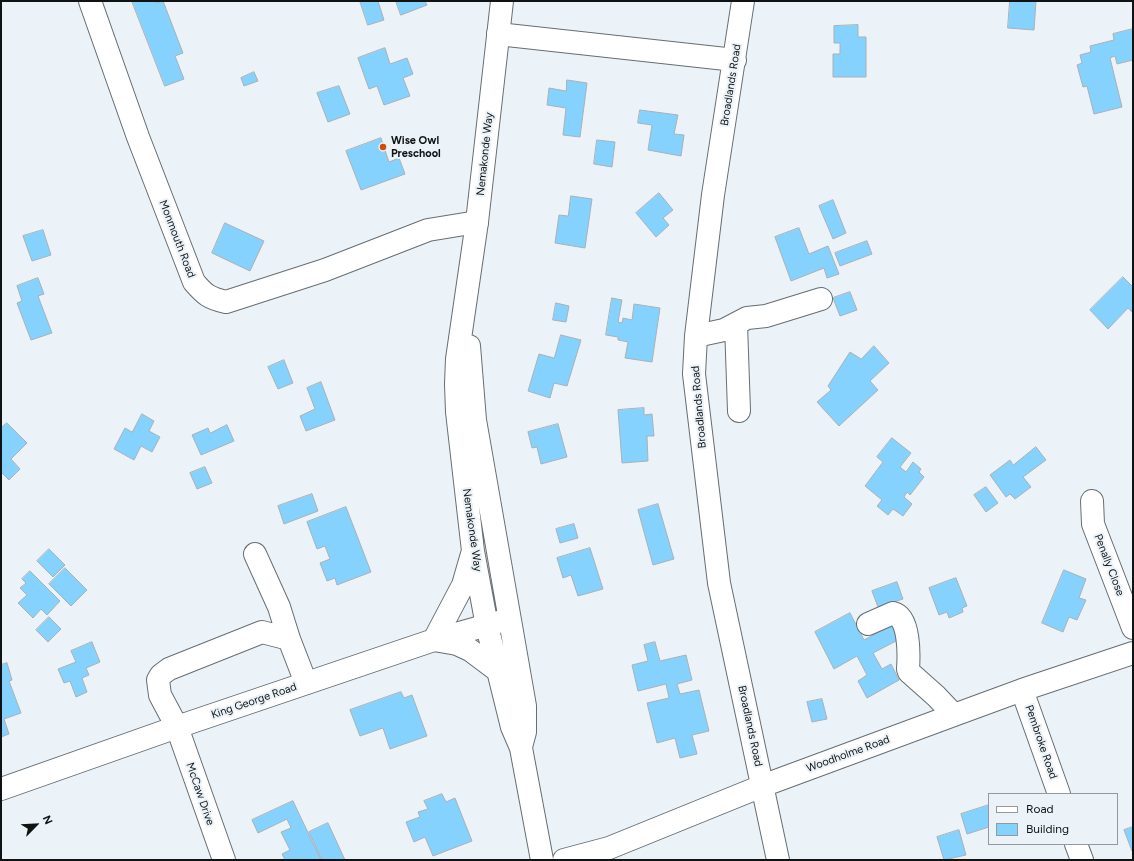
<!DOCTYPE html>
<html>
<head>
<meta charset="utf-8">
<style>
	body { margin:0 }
	#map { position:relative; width:1134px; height:861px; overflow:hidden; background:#ebf3f8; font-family:Figtree,sans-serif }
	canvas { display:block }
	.frame { position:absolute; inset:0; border:2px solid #101314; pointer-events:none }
	.legend { position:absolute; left:988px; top:793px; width:130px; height:52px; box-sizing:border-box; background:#ebf3f8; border:1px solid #93999d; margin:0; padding:5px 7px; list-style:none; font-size:12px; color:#101314 }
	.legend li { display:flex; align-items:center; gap:8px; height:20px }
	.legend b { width:20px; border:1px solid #93999d }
	.north { position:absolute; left:16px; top:805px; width:40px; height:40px; -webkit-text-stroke:3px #ebf3f8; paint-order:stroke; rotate:66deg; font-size:11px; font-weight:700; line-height:16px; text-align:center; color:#101314 }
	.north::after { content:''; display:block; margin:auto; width:14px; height:18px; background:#101314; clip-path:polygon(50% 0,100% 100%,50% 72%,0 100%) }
</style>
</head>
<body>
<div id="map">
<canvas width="1134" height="861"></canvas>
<div class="frame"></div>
<ul class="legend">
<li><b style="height:5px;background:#fff"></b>Road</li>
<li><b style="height:11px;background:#84d2fd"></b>Building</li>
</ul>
<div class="north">N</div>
</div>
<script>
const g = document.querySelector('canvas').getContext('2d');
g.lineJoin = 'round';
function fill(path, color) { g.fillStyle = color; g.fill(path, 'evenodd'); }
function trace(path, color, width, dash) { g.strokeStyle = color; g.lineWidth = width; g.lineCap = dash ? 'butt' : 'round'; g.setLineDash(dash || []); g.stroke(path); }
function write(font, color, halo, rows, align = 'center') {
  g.font = font + ' Figtree,sans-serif'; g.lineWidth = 4; g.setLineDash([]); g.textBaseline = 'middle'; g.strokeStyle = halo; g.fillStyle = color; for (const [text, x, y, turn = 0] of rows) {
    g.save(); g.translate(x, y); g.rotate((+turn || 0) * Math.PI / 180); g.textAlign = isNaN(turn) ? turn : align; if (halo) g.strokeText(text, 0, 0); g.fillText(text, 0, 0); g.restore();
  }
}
const building = new Path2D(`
	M132 1H154L155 3 163 1 183 53 175 56 184 79 165 86Z
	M360 1H378L384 20 368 25Z
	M396 1H425L427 5 401 15Z
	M1010 1H1036L1034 30 1008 28Z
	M858 25V37H866V77H833V54H840V43H834V26Z
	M1133 29V60L1117 64 1115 56 1110 58 1122 107 1094 114 1087 86 1083 87 1077 65 1082 63 1080 55 1091 52 1090 46 1114 40 1113 34Z
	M385 48 390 64 407 58 413 74 403 78 410 96 384 105 377 86 369 89 358 58Z
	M254 72 258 81 244 86 241 78Z
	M567 80 587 83 580 137 563 135 566 108 547 105 549 88 566 91Z
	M339 86 350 114 328 122 317 93Z
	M640 110 678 115 674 134 684 135 681 156 648 150 652 125 638 123Z
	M381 138 389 162 399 158 405 174 361 190 346 151Z
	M597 140 615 142 612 167 594 164Z
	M659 193 673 210 663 218 669 225 656 237 636 213Z
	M571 196 592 199 585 248 555 243 559 215 568 216Z
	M833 200 846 233 833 239 819 206Z
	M225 223 264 241 250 271 212 253Z
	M799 228 809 254 828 246 839 274 827 278 824 268 791 281 775 237Z
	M43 230 51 255 32 261 23 236Z
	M867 241 872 254 840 266 835 253Z
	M1123 277 1133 287V313L1128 308 1108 329 1090 310Z
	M38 278 44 294 38 296 52 333 31 340 17 303 22 301 17 286Z
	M850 292 857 310 840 316 833 298Z
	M612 298 622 300 618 322 622 323 623 318 632 320 634 304 660 308 652 362 625 358 628 342 618 340V337L606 335Z
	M556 303 569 306 566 322 553 320Z
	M561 335 581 340 567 386 554 383 550 398 528 391 539 354 554 358Z
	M874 346 889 363 870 381 878 390 839 426 817 402 831 390 828 386 850 352 861 359Z
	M284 360 293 383 278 389 268 367Z
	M321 382 335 420 306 431 300 416 315 409 307 388Z
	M644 408V415L652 414 654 436H647L648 461 622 463 618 410Z
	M142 414 154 421 149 431 160 437 152 452 141 446 134 460 114 449 125 428 132 432Z
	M7 423 27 443 11 459 20 469 9 480 1 472V428Z
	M558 424 567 457 541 464 537 447 532 448 528 432Z
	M227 425 234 441 201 455 192 435 208 428 210 433Z
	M892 438 911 453 900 467 906 472 913 462 921 469 919 472 924 477 910 495 907 492 904 497 912 504 903 516 893 509 888 515 877 506 882 500 865 486 883 462 877 457Z
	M1036 447 1046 460 1023 477 1031 487 1015 499 1010 494 1006 497 990 475 1010 460 1013 465Z
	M205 467 212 483 197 489 190 473Z
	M986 487 998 503 986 512 974 495Z
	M312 494 318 511 284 524 278 506Z
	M658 504 674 559 653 565 638 510Z
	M346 507 371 572 337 585 335 578 327 581 320 563 330 559 325 546 317 549 307 522Z
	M574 524 578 538 560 543 556 529Z
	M590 548 603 589 578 596 571 575 563 578 557 558Z
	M49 549 65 565 53 577 37 561Z
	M65 568 87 590 71 606 49 584Z
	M1064 570 1086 579 1079 598 1086 600 1077 620 1069 617 1063 632 1042 623Z
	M30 571 60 601 47 615 41 609 33 618 18 603 27 595 20 588 26 583 22 579Z
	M956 578 967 606 962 608 963 612 949 618 947 612 939 615 929 588Z
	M897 582 903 599 878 607 872 591Z
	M850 613 864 640 892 625 900 639 873 653 882 669 891 664 899 680 867 698 858 681 867 675 857 656 834 669 815 632Z
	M49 617 61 629 48 642 36 630Z
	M92 642 100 662 86 668 89 675 82 678 87 692 76 697 70 681 64 683 58 669 76 662 71 651Z
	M655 642 660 661 686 655 692 680 677 684 680 694 699 690 709 731 692 735 697 754 680 758 675 738 657 743 647 703 669 698 666 684 638 691 632 665 648 661 644 645Z
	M7 663 12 680 9 681 21 713 4 719 9 734 1 737V665Z
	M401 692 404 698 412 695 427 736 390 749 383 728 360 736 350 710Z
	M822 699 827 719 812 722 807 702Z
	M442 794 446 802 455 798 472 841 433 856 425 837 414 842 406 822 420 817 418 812 428 809 424 801Z
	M293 801 321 860H285L282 854 290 850 281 832 291 828 287 819 258 833 252 820Z
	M989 805V827L967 834 961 814Z
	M328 823 345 860H322L309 832Z
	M1133 827V851H1132L1124 830Z
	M959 830 966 855 944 860 937 837Z`);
fill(building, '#84d2fd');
trace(building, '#a9b1b6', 1);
const minor = new Path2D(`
	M90 1 138 137 194 282C205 295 209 298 226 302L325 270 428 230 477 222
	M743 1 713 195 696 336 694 374 719 583 778 860
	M498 34 735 60
	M736 324 739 411
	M696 336 724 330 747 318 766 316 821 299
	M1092 501 1093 524 1133 628
	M255 554 279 607 289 639 306 683
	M868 624 893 613C910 617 909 655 908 669L909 672 936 696 954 715
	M1022 690 1059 794
	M1076 844 1082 860
	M224 860 177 727 160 695 158 680 161 675 169 669 262 632 289 639
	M564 860 609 848 762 786 954 715 1022 690 1133 653`);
const major = new Path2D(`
	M1 789 177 727 434 640 509 619`);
const highway = new Path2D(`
	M502 1 477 222 457 359 456 384 457 412 473 551 487 626 512 727 521 748 542 860
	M469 346 475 420 525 706V732L521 747
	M472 554 463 585 434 640 457 644 470 650 498 671`);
trace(minor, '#666e72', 24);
trace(major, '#666e72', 24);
trace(highway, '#666e72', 24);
trace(minor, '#fff', 22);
trace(major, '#fff', 22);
trace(highway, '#fff', 22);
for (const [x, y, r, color] of [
	[383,147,4,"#d24e00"]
]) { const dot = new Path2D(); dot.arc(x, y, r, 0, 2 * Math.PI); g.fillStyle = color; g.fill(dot); trace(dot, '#ebf3f8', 1.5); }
write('11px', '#101314', '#ebf3f8', [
	["Broadlands Road",731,85,-81],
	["Nemakonde Way",485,154,-84],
	["Monmouth Road",177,239,69],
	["Broadlands Road",699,407,-95],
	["Nemakonde Way",472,530,82],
	["Penally Close",1109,565,69],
	["King George Road",254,701,-19],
	["Broadlands Road",750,726,78],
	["Pembroke Road",1041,742,71],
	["Woodholme Road",848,754,-20],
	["McCaw Drive",200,794,71]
]);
write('bold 11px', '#101314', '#ebf3f8', [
	["Wise Owl",391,141],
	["Preschool",391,154]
], 'left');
</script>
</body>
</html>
